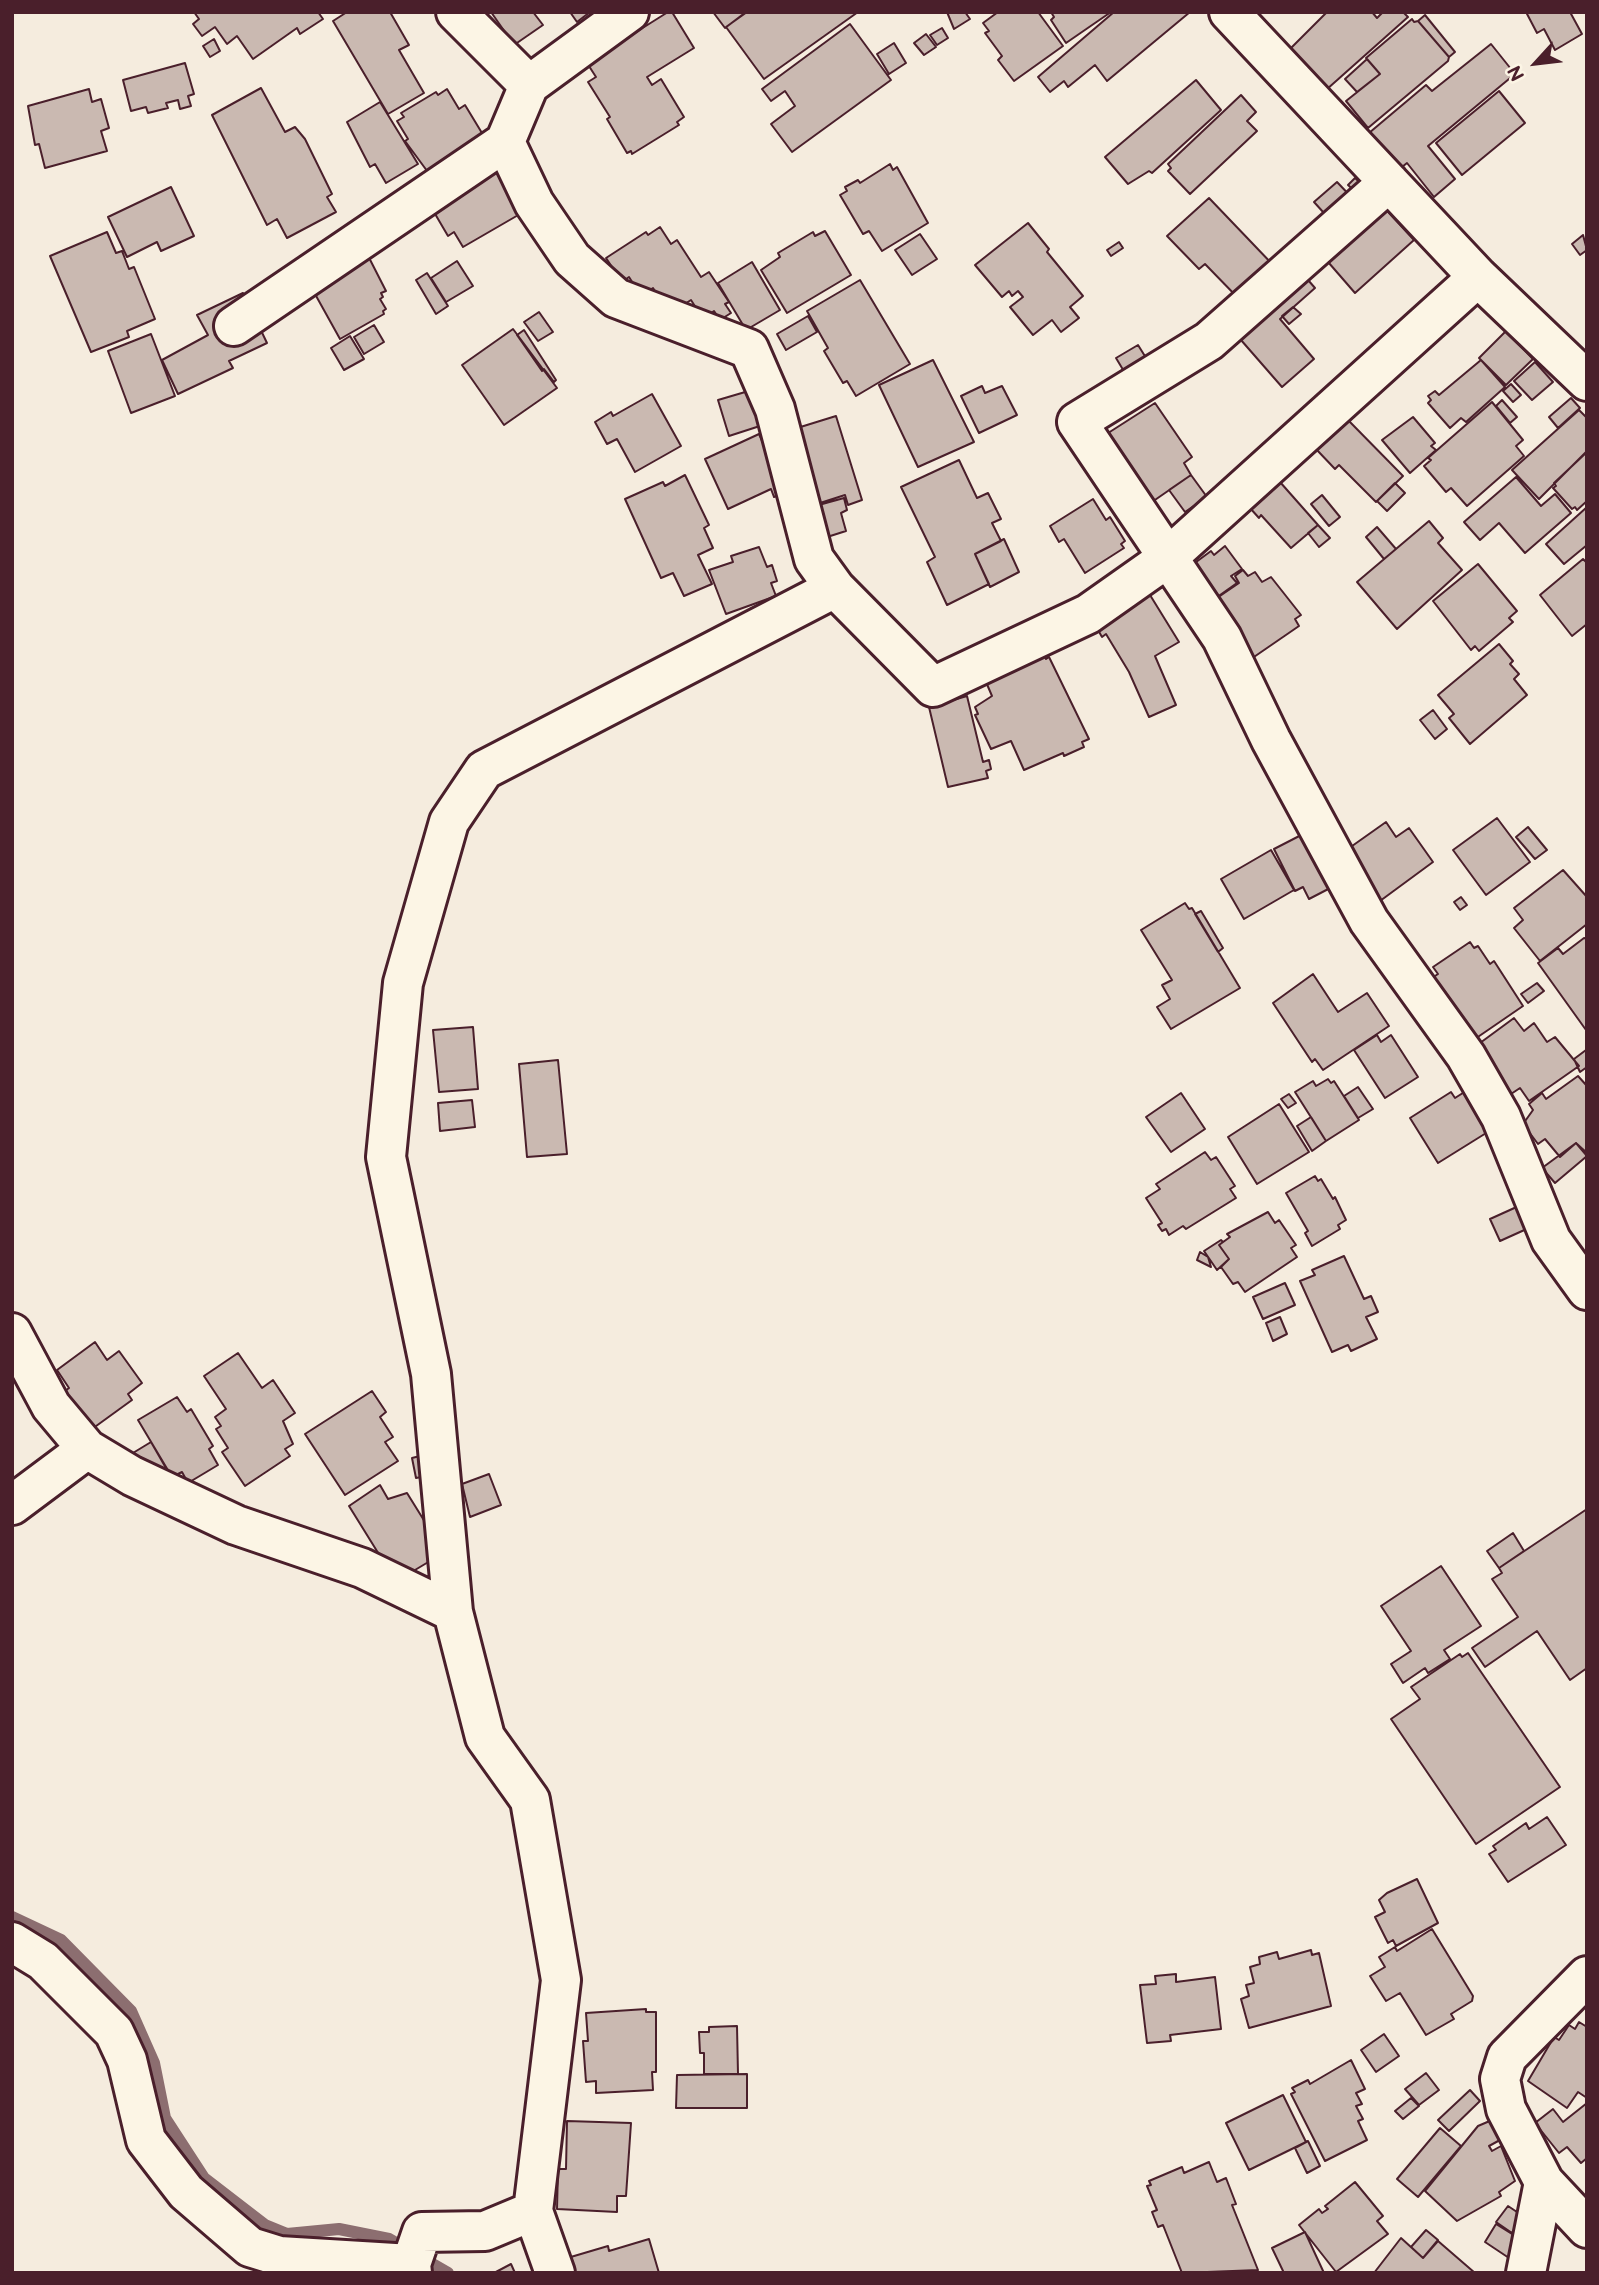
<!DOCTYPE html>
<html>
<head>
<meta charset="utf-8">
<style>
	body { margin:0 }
	#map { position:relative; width:1599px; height:2285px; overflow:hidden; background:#f5ecde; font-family:"Balsamiq Sans",sans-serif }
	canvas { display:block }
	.frame { position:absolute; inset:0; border:14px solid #4a1f2b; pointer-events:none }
	.north { position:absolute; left:1501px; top:28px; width:70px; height:70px; -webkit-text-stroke:5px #fcf5e5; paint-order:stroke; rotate:243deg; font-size:19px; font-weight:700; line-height:28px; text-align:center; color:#4a1f2b }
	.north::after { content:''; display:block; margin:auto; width:24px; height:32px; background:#4a1f2b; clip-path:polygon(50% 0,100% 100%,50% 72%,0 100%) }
</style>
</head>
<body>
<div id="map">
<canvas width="1599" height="2285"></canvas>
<div class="frame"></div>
<div class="north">N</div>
</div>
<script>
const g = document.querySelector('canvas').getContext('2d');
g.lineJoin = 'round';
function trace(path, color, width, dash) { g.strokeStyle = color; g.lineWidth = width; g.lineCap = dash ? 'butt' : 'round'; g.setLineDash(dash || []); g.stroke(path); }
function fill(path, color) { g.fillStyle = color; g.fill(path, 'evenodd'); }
trace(new Path2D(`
	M12 1917 61 1940 131 2011 154 2063 165 2118 204 2178 265 2225 287 2234 339 2229 389 2239 448 2273`), '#8c6e70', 12);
const building = new Path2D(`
	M194 12H318L323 19 300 34 297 28 253 59 237 36 227 44 215 27 202 36 193 24 199 19Z
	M347 12H390L409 45 399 50 424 93 388 114 333 21Z
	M491 12H533L543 25 514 45Z
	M570 12H590L577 22Z
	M668 12H672L694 48 647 77 652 85 661 79 684 117 677 122 679 125 632 154 631 151 627 153 607 119 610 117 588 82 596 77 587 63Z
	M713 12H746L725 28Z
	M747 12H858L764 79 726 27Z
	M947 12H965L970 19 954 29Z
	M998 12H1038L1063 46 1014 81 998 60 1002 56 985 33 989 31 983 23Z
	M1051 12H1111L1066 43 1051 20 1054 17Z
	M1114 12H1190L1107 81 1095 65 1068 87 1064 81 1050 92 1038 77Z
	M1327 12H1372L1377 18 1383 12H1403L1408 17 1326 90 1288 51Z
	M1526 12H1570L1582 34 1555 50 1544 29 1537 33Z
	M1425 15 1455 52 1449 57 1418 21Z
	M1412 19 1414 22 1418 21 1449 57 1448 61 1368 128 1346 101 1380 74 1366 58Z
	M850 24 891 80 792 152 771 124 795 106 785 91 771 101 762 89Z
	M942 28 948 38 937 45 930 35Z
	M926 34 936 47 924 55 914 43Z
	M214 39 220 51 210 57 203 46Z
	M894 43 906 63 889 74 877 54Z
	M1491 44 1515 74 1428 146 1455 179 1434 197 1407 163 1397 171 1369 133 1426 85 1432 91Z
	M1367 59 1380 74 1357 92 1345 79Z
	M185 63 194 94 188 96 191 106 180 109 178 100 166 103 168 108 148 113 146 107 131 111 123 80Z
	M1196 80 1221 110 1152 173 1149 171 1128 184 1105 157Z
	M261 88 285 132 295 127 305 139 332 194 327 197 336 212 287 238 277 219 267 225 212 115Z
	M89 89 92 102 101 99 109 128 101 131 107 151 45 168 39 144 35 145 28 106Z
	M447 89 459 109 465 105 485 138 433 179 405 141 408 139 397 121 404 117 401 113 436 92 438 95Z
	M1499 91 1525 123 1462 175 1436 143Z
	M1241 95 1256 112 1247 121 1257 131 1190 194 1168 171 1171 168 1168 164Z
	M380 102 418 164 386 183 375 164 370 167 347 122Z
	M890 164 893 170 897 167 928 223 882 251 869 231 863 234 840 195 847 191 845 187 858 180 860 183Z
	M495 170 520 214 463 247 454 232 448 236 431 207Z
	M1355 178 1367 189 1360 196 1348 185Z
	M1337 182 1357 203 1333 223 1314 202Z
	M171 187 194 236 161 251 157 242 127 257 108 217Z
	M1209 198 1275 267 1240 300 1205 264 1199 269 1167 236Z
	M1380 203 1414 240 1355 293 1322 255Z
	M1028 223 1049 249 1047 252 1083 296 1070 307 1079 318 1061 332 1052 320 1033 335 1010 307 1023 297 1018 291 1012 296 1009 291 1002 297 975 265Z
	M660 227 671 244 677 240 701 277 709 272 729 302 725 304 731 313 720 320 714 311 703 319 691 300 675 310 665 306 653 288 641 296 629 277 622 282 606 258 646 232 648 235Z
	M825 231 851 275 787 313 761 270 780 257 778 253 813 232 815 236Z
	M107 232 116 253 122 251 129 269 134 267 155 319 127 331 129 337 91 352 50 256Z
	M920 234 937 259 912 275 895 250Z
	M1583 235 1587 250 1580 255 1572 244Z
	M361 242 386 291 381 293 383 297 380 299 386 309 383 311 384 314 340 339 305 276Z
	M1119 242 1123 248 1111 256 1107 250Z
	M457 261 473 286 446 302 431 278Z
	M752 262 780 310 746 330 718 283Z
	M427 273 448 306 436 314 416 280Z
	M1302 273 1315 288 1280 319 1314 359 1282 387 1234 332Z
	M860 280 910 364 856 396 847 381 843 383 824 351 828 348 807 311Z
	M243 293 267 343 229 361 233 368 178 394 162 360 208 335 197 315Z
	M1293 307 1301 314 1289 324 1282 316Z
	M539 312 553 332 538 341 524 322Z
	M808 316 817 332 786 350 777 334Z
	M374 325 384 342 364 354 354 337Z
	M513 329 557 388 504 425 462 365Z
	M524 330 556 380 554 382 544 369 542 371 517 335Z
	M1506 331 1533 359 1506 385 1479 358Z
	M151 334 175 396 131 413 108 351Z
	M350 336 364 359 344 370 331 348Z
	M1138 345 1153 369 1131 383 1116 358Z
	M933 360 974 442 918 467 879 385Z
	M1481 360 1505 387 1466 422 1461 418 1450 428 1428 403 1431 400 1428 396 1435 391 1439 395Z
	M1535 362 1553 382 1532 400 1514 381Z
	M1511 384 1521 395 1513 402 1503 391Z
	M982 386 985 393 1002 386 1017 415 979 433 961 396Z
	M752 390 763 425 729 436 718 400Z
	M652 394 681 446 635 472 617 439 607 444 595 422 611 412 613 416Z
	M1571 398 1580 408 1558 428 1549 417Z
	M1502 400 1517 417 1510 423 1496 406Z
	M1492 402 1523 440 1516 446 1524 456 1467 506 1451 488 1446 492 1424 466 1431 460 1428 458Z
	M1155 403 1192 457 1184 463 1191 475 1152 502 1105 435Z
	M1579 410 1587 418V451L1539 499 1512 470Z
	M836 416 862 500 848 505 845 495 817 504 794 429Z
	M1413 417 1435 443 1431 446 1436 450 1410 473 1382 440Z
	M1348 420 1403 476 1376 502 1339 465 1335 469 1316 449Z
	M759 434 785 492 774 497 771 489 728 509 705 459Z
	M1587 452V501L1577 510 1575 507 1572 509 1553 488 1556 486 1554 483Z
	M959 460 977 498 988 493 1001 519 992 523 1001 541 975 554 989 584 947 605 927 562 935 557 901 487Z
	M685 475 709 525 704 528 713 548 698 555 712 584 684 596 673 573 661 578 625 499 663 482 665 486Z
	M1191 475 1207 497 1185 512 1169 490Z
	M1516 477 1541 506 1555 494 1571 513 1525 553 1499 523 1480 540 1464 522Z
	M1280 482 1318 525 1291 548 1261 515 1259 518 1250 508Z
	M1395 483 1405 493 1387 511 1377 501Z
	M1322 495 1340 517 1329 526 1311 504Z
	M844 498 847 510 841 513 846 531 824 538 815 506Z
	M1093 499 1106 520 1110 517 1125 541 1121 544 1124 548 1085 573 1064 539 1059 542 1050 526Z
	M1587 507V545L1564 564 1546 544Z
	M1429 521 1443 538 1438 543 1462 570 1397 629 1357 582Z
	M1318 525 1330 538 1319 547 1308 533Z
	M1377 527 1396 549 1384 559 1366 537Z
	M1004 539 1019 572 990 587 975 554Z
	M1225 546 1242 569 1231 576 1237 583 1213 600 1188 568 1211 551 1214 555Z
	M759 547 767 567 772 565 777 581 771 583 776 596 726 614 709 570 733 562 731 556Z
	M1583 559 1587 563V624L1572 636 1540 595Z
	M1478 564 1517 611 1509 618 1513 622 1479 651 1475 646 1471 650 1433 601Z
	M1243 570 1248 576 1255 572 1262 582 1271 577 1301 615 1295 619 1299 626 1251 659 1217 598 1239 583 1235 576Z
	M1150 595 1179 642 1155 656 1176 705 1149 717 1129 672 1106 634 1102 637 1098 630 1100 625Z
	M1499 644 1513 661 1510 664 1519 674 1514 679 1527 695 1470 744 1449 718 1454 714 1438 695Z
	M1044 655 1046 659 1049 657 1089 739 1082 742 1084 747 1064 756 1063 753 1024 770 1011 741 991 749 975 715 978 714 975 707 992 696 986 682Z
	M967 696 983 762 989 760 991 769 986 771 988 778 948 787 929 707Z
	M1433 710 1447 729 1435 739 1420 720Z
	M1497 818 1530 862 1486 895 1453 850Z
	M1386 822 1396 837 1409 828 1433 862 1380 901 1345 851Z
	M1528 827 1547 850 1535 859 1516 837Z
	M1309 831 1336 885 1309 899 1303 887 1295 891 1274 849Z
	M1271 850 1294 890 1244 919 1221 879Z
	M1563 870 1587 897V924L1540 961 1514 928 1523 920 1514 908Z
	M1461 897 1467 905 1460 910 1454 902Z
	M1185 903 1189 909 1192 908 1240 988 1171 1029 1157 1007 1170 999 1162 985 1172 980 1141 930Z
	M1201 911 1223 948 1218 952 1195 914Z
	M1584 938 1587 939 1586 1030 1538 963 1558 948 1563 954Z
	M1470 942 1474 948 1478 946 1490 964 1494 961 1523 1006 1472 1041 1426 982 1438 974 1433 967Z
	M1313 974 1338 1012 1367 993 1389 1026 1323 1070 1315 1059 1312 1062 1273 1003Z
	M1537 983 1544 991 1528 1003 1521 994Z
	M1514 1018 1524 1031 1534 1023 1547 1042 1555 1037 1579 1066 1529 1101 1520 1088 1508 1096 1481 1059 1488 1054 1480 1043Z
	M473 1027 478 1089 439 1092 433 1030Z
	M1377 1035 1381 1042 1391 1035 1418 1077 1385 1098 1354 1050Z
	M1586 1050 1587 1067 1580 1072 1574 1059Z
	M558 1060 567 1154 527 1157 519 1064Z
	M1578 1076 1587 1086V1153L1576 1143 1560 1157 1545 1139 1538 1144 1523 1124 1533 1110 1529 1104 1542 1093 1546 1099Z
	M1328 1079 1331 1083 1334 1081 1359 1120 1326 1141 1295 1092 1313 1081 1316 1086Z
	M1358 1087 1373 1109 1358 1118 1344 1096Z
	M1466 1091 1491 1130 1438 1163 1410 1118 1451 1092 1455 1098Z
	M1181 1093 1205 1129 1171 1152 1146 1117Z
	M1289 1094 1296 1103 1288 1108 1281 1099Z
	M472 1100 475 1127 440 1131 438 1103Z
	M1279 1104 1309 1152 1257 1184 1228 1137Z
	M1311 1117 1326 1141 1312 1151 1297 1126Z
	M1576 1143 1587 1156 1555 1183 1542 1168Z
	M1205 1152 1211 1160 1216 1157 1235 1186 1230 1189 1236 1198 1186 1229 1183 1226 1169 1235 1166 1229 1162 1231 1158 1225 1162 1223 1146 1198 1160 1189 1156 1184Z
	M1315 1176 1318 1181 1321 1179 1333 1199 1335 1197 1346 1220 1338 1225 1340 1229 1312 1246 1305 1233 1308 1231 1286 1193Z
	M1521 1205 1531 1227 1500 1241 1490 1219Z
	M1268 1212 1275 1223 1279 1220 1296 1245 1291 1248 1297 1257 1245 1292 1238 1282 1233 1284 1221 1267 1229 1259 1219 1245 1230 1237 1227 1234Z
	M1221 1240 1223 1242 1219 1245 1229 1259 1217 1270 1204 1251Z
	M1200 1252 1208 1257 1211 1267 1197 1260Z
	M1344 1256 1364 1299 1371 1296 1378 1312 1366 1317 1377 1339 1351 1351 1348 1345 1332 1352 1300 1281 1315 1275 1312 1270Z
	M1285 1283 1295 1305 1263 1319 1253 1297Z
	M1280 1317 1287 1334 1273 1341 1266 1323Z
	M95 1342 107 1360 119 1351 142 1383 128 1394 132 1400 92 1429 65 1391 69 1388 57 1370Z
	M238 1353 262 1388 273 1380 295 1413 283 1421 293 1444 285 1449 290 1456 245 1486 222 1452 228 1448 216 1429 221 1426 215 1417 226 1409 204 1376Z
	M372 1391 386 1412 380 1417 393 1437 385 1442 398 1461 345 1495 305 1434Z
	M177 1397 187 1412 191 1409 213 1446 209 1449 218 1465 188 1483 182 1472 172 1477 138 1420Z
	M151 1442 170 1475 128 1456Z
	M428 1454 432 1475 416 1478 412 1458Z
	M489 1474 501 1505 470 1517 462 1484Z
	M380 1485 388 1499 407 1493 430 1530 435 1558 410 1573 385 1564 349 1506Z
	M1587 1509V1668L1570 1680 1537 1631 1485 1667 1472 1648 1518 1617 1492 1579 1502 1573 1499 1568Z
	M1513 1533 1524 1551 1499 1568 1487 1551Z
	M1441 1566 1481 1626 1444 1650 1450 1659 1428 1673 1425 1668 1403 1683 1391 1664 1411 1651 1381 1606Z
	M1468 1653 1560 1787 1476 1844 1391 1719 1420 1699 1411 1687 1460 1654 1462 1657Z
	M1547 1817 1566 1845 1508 1882 1489 1854 1496 1850 1493 1846 1526 1823 1529 1829Z
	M1417 1879 1438 1923 1396 1946 1393 1940 1388 1943 1375 1917 1385 1912 1379 1900 1387 1893Z
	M1432 1929 1473 1996 1472 2001 1451 2014 1454 2019 1426 2035 1400 1993 1386 2001 1370 1976 1385 1967 1379 1957 1395 1947 1397 1951Z
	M1311 1950 1312 1955 1319 1953 1331 2006 1249 2028 1241 1999 1249 1996 1246 1985 1254 1983 1250 1967 1260 1964 1259 1957 1277 1952 1279 1959Z
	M1176 1974V1982L1215 1977 1221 2029 1170 2035 1171 2041 1147 2043 1140 1985 1156 1984 1155 1976Z
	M646 2009V2012H656V2072H652L653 2090 596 2093V2081L586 2082 583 2041H588L586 2013Z
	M1579 2022 1587 2027V2098L1578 2092 1567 2108 1528 2081 1554 2037 1559 2040 1569 2025 1575 2029Z
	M737 2026 738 2074H704V2053H700L699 2032H709V2027Z
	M1384 2034 1399 2056 1376 2072 1361 2050Z
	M1351 2060 1365 2089 1356 2093 1362 2104 1356 2106 1363 2119 1358 2121 1367 2140 1325 2161 1291 2094 1295 2092 1292 2088 1308 2080 1310 2084Z
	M1426 2073 1439 2090 1419 2105 1405 2089Z
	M747 2074V2108H676L677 2075Z
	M1470 2090 1480 2101 1449 2131 1438 2120Z
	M1283 2095 1306 2142 1249 2170 1226 2123Z
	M1411 2098 1419 2106 1403 2119 1395 2111Z
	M1587 2103V2158L1581 2163 1567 2147 1559 2153 1535 2123 1553 2109 1563 2122Z
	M1492 2120 1500 2140 1489 2146 1492 2151 1501 2146 1515 2181 1499 2192 1501 2196 1457 2221 1425 2191 1478 2126Z
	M567 2121 631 2123 626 2196H617V2212L557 2209 558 2169H566Z
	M1440 2128 1461 2146 1418 2197 1397 2179Z
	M1308 2141 1320 2166 1307 2173 1295 2148Z
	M1209 2162 1217 2182 1226 2178 1236 2204 1232 2205 1258 2270 1182 2273 1163 2225 1158 2227 1152 2212 1157 2210 1147 2186 1151 2185 1149 2181 1182 2167 1184 2173Z
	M1355 2182 1383 2216 1377 2221 1388 2234 1336 2272 1299 2225 1319 2209 1322 2213 1328 2209 1325 2206Z
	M1508 2206 1523 2216 1512 2233 1496 2222Z
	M1496 2224 1520 2239 1509 2258 1485 2242Z
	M1426 2230 1438 2240 1423 2258 1411 2247Z
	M1305 2232 1324 2273H1284L1272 2248Z
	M1401 2238 1423 2258 1438 2241 1475 2273H1374Z
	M649 2239 659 2273H568L564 2259 608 2246 609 2251Z
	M511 2264 515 2273H494Z`);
fill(building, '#cab9b1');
trace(building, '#4a1f2b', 2);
const minor = new Path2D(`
	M456 12 529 85 629 12
	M1229 12 1478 277 1587 381
	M529 85 505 142 534 203 572 259 616 298 749 349 775 409 814 559 835 588 933 687 1088 614 1166 559 1478 277
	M1389 182 1209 341 1077 422 1222 638 1271 740 1369 921 1466 1056 1501 1117 1551 1240 1587 1290
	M234 326 505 142
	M12 1333 51 1406 87 1449 132 1476 236 1525 362 1568 453 1612
	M12 1505 87 1449
	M12 1942 43 1961 114 2032 127 2060 146 2140 186 2192 250 2247 279 2256 411 2264
	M1587 1976 1507 2057 1500 2079 1506 2109 1544 2182 1587 2228
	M412 2273 411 2264 422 2232 485 2231 533 2211
	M555 2273 533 2211 561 1980 530 1800 485 1737 453 1612 431 1374 386 1157 403 983 449 822 484 770 835 588
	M1526 2273 1544 2182`);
trace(minor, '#4a1f2b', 44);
trace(minor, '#fcf5e5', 38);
</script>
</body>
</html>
